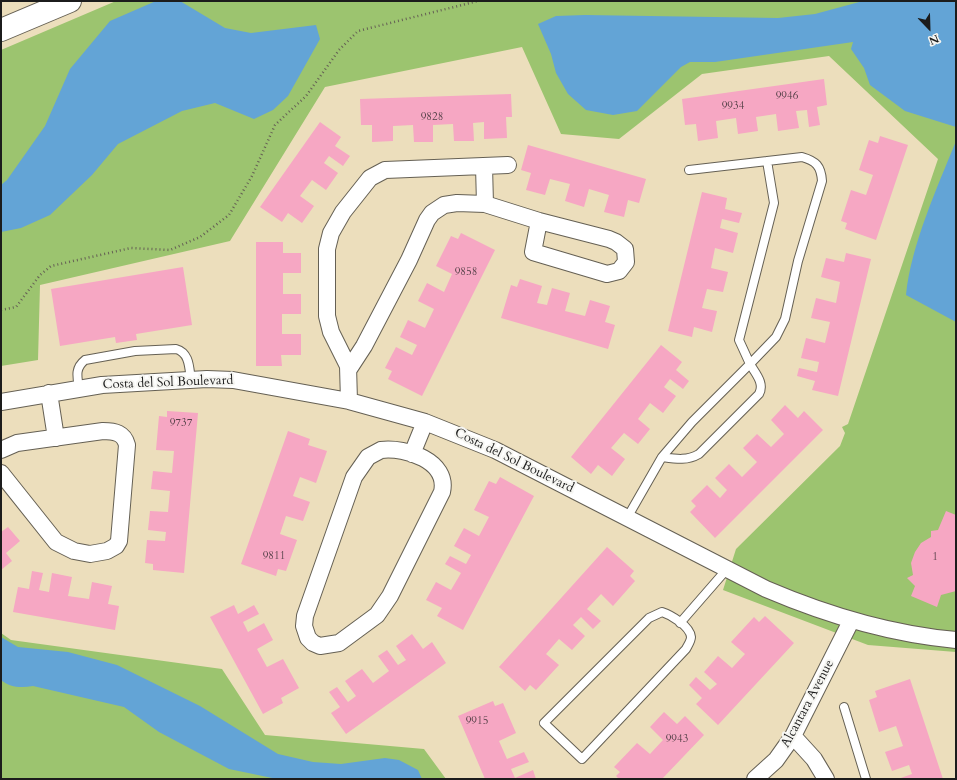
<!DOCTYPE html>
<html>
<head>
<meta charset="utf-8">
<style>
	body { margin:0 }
	#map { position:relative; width:957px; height:780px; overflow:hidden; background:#ecdebc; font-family:Cardo,serif }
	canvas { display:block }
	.frame { position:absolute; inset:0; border:2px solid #1c1c1c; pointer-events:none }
	.north { position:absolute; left:909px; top:8px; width:40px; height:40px; -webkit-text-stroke:3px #f6f6f2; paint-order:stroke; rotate:157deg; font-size:11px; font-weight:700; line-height:16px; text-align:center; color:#1c1c1c }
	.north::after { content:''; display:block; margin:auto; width:14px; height:18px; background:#1c1c1c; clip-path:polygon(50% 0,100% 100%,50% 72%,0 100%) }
</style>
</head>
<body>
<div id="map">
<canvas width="957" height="780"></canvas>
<div class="frame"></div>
<div class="north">N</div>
</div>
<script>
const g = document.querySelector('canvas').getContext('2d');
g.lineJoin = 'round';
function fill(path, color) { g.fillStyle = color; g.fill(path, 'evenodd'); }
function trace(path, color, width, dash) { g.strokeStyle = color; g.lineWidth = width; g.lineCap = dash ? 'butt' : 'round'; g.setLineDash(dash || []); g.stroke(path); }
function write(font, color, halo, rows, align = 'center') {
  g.font = font + ' Cardo,serif'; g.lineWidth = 4; g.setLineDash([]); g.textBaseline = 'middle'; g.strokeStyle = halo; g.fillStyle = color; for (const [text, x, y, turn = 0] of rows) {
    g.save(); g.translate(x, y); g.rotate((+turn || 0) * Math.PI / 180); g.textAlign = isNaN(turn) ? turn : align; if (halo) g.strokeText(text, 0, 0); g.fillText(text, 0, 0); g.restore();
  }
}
fill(new Path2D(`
	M116 1H956V652L868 645 723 590 736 549 840 446 845 433 842 427 848 424 938 159 829 56 702 74 619 139 561 134 522 47 325 87 230 241 40 285 38 360 1 366V50Z
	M1 633 11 640 222 669 265 735 424 749 446 779H1Z`), '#9cc46f');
fill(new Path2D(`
	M156 1H180L225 28 251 33 316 25 320 39 288 96 273 110 254 119 215 103 182 111 118 144 92 175 50 215 21 228 1 232V185L7 180 45 126 70 69 110 21Z
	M863 1H956V127L905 111 870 85 864 68 851 49 853 42 715 62H690L681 67 637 111 613 115 586 110 568 94 556 73 551 54 538 24 556 16 585 15 778 18 815 14Z
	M956 141V322L906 295C911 245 937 188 956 141Z
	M1 637 18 647 68 652 117 665 200 706 278 754 313 762 341 764 385 758 399 760 418 770 422 779H277L229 769 159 732 124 707 33 686C22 688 10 688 1 680Z`), '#63a4d6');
fill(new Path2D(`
	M824 79 827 105 817 107 820 125 809 127 807 110 796 111 799 128 778 131 776 114 756 117 758 131 738 134 736 118 716 121 718 138 698 141 696 124 685 125 682 99Z
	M511 94 512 117H506L507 138 484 139V122L473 123 474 141H454L453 124 433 125V142H414L413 125 393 126V141L372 142V125H361L360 99Z
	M320 122 341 137 335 146 350 156 343 166 329 156 324 163 338 173 326 190 312 180 300 196 314 206 302 223 288 213 282 222 260 207Z
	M880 136 908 145 876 240 845 229 847 223 841 221 851 190 866 195 873 175 859 170 869 140 878 143Z
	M528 145 646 179 639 203 628 200 624 217 604 212 609 195 589 189 584 207 565 201 570 184 550 179 545 195 526 190 531 173 521 170Z
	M702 192 727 198 725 209 742 213 739 223 722 219 720 228 738 233 733 253 715 248 711 268 728 272 723 292 707 289 702 308 717 311 712 332 694 327 692 337 668 331Z
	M461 233 495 250 422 396 388 379 392 371 385 368 396 347 412 355 417 345 400 337 408 320 425 328 434 309 418 301 427 283 444 292 452 274 436 266 451 236 458 239Z
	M256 242H283V253H301V273H283V294H301V314H282V334H301V355H281L282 366H256Z
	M846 253 871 259 838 396 812 390 815 381 797 376 799 368 817 372 819 362 801 358 806 338 825 343 830 322 811 318 816 298 836 303 840 282 821 277 826 258 844 262Z
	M183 267 192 325 136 334 137 340 116 343 115 337 60 346 51 289Z
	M520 279 542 286 537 303 547 305 552 288 570 293 565 311 585 316 590 300 610 306 605 322 615 325 608 349 501 318 511 285 517 287Z
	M661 345 682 362 676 370 689 381 683 389 670 379 664 387 676 396 663 413 650 403 638 419 650 429 638 444 624 433 611 448 625 459 612 476 598 465 591 474 571 457Z
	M785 405 798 418 804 411 823 430 715 538 690 512 696 506 691 501 707 485 720 498 727 490 715 478 729 464 742 477 757 462 743 448 757 434 771 447 784 434 771 420Z
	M167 411 198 413 184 573 153 570V564L145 563 147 540 165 541 166 532 148 530 150 511 168 512 170 491 151 489 153 471 172 473 174 451 156 450 159 416 167 417Z
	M288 431 310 439 308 445 327 451 316 483 300 477 293 496 310 502 303 521 286 516 280 534 297 540 286 571 278 569 276 576 241 564Z
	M500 477 534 496 463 630 437 616 442 608 426 600 436 582 451 590 461 573 445 564 450 556 466 564 471 555 454 546 464 528 479 536 489 517 474 510 489 481 496 484Z
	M946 511 956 515V591L941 595 937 607 911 596 915 586 907 578 913 575 911 563 915 552 921 543 931 537V531L938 530Z
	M8 527 20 541 6 553 12 561 1 570V532Z
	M607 547 634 571 630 576 635 581 613 606 601 594 587 609 601 621 593 629 581 617 573 625 585 636 572 650 559 639 546 654 559 665 536 690 530 685 525 691 499 667Z
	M32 571 43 573 39 590 49 592 52 573 72 577 68 596 89 599 92 582 112 586 108 604 119 606 115 630 13 612 18 587 29 589Z
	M234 605 238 614 254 605 259 614 243 622 248 632 264 623 273 640 257 649 267 667 283 659 299 688 281 698 283 703 263 714 210 617Z
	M765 616 794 643 718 725 696 704 702 698 689 685 696 677 710 690 717 684 704 672 718 656 732 668 745 654 731 642 754 617 759 622Z
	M412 634 423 649 432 642 446 663 346 734 331 713 340 707 329 692 337 687 348 702 356 696 345 681 362 669 373 683 389 671 378 656 387 650 398 665 406 660 396 646Z
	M910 679 943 779H898L912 774 909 765 892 771 885 752 903 746 896 726 879 732 869 700 877 697 875 691Z
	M493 701 495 706 503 703 516 733 499 741 507 759 524 752 529 762 511 769 515 778 533 770 536 779H485L458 716Z
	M664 712 677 724 685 716 704 735 662 779H619L616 776 620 772 614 767 637 743 650 754 663 740 650 727Z`), '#f6a7c3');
const lane = new Path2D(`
	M79 388C77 376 75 368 85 360L135 351 176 349C190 353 189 368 191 380
	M662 457 692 422 750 364 739 340 774 203 767 161
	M627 518 662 457C676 459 687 461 699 454L759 394C765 383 755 373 750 364L776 337 785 319 798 261 822 181C821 166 816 161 802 157L689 170
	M662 612C671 615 690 626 691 637 691 641 688 645 686 649L582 759 544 723 649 618Z
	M680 623 727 569
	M844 707 866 779`);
const street = new Path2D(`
	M484 166 485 204
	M349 369 364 346 409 260 427 220 432 213 444 205 457 203 485 204 539 221 609 239 616 242 625 249 626 262 619 271 607 274 533 252 539 221
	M49 393 56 438
	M349 401 348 366 331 332 327 316V249L331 233 343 212 370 178 385 170 508 165
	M1 402 102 385 207 379 233 380 349 401 425 422 495 450 766 589C827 615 889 634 956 640
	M1 450 17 443 103 431C115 431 124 433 127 445L119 541 116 546 107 551 90 554 74 551 56 542 1 473
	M381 450C406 447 449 461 442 492L390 596 377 615 339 643 320 646 313 643 308 638 304 626 305 616 354 477 368 457Z
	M412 454 425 422
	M793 736 814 759 826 779
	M755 779 776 760 793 736 851 621`);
const secondary = new Path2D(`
	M1 30 70 1`);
trace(lane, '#656054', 10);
trace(street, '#656054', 18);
trace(secondary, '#656054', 24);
trace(new Path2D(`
	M1 310 16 307 40 275 51 266 131 248 170 250 200 237 229 215 252 176 275 125 306 96 339 50 358 31 478 1`), '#656054', 2.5, [1, 3]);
trace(lane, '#fff', 8);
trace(street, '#fff', 16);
trace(secondary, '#fff', 22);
write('11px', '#523f46', null, [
	["9946",787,96],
	["9934",733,106],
	["9828",432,117],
	["9858",466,272],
	["9737",181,423],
	["9811",274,556],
	["1",935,557],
	["9915",477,721],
	["9943",677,739]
]);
write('13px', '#1c1c1c', '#f6f6f2', [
	["Costa del Sol Boulevard",168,383,-2],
	["Costa del Sol Boulevard",514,461,26],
	["Alcantara Avenue",808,704,-62]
]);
</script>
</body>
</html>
